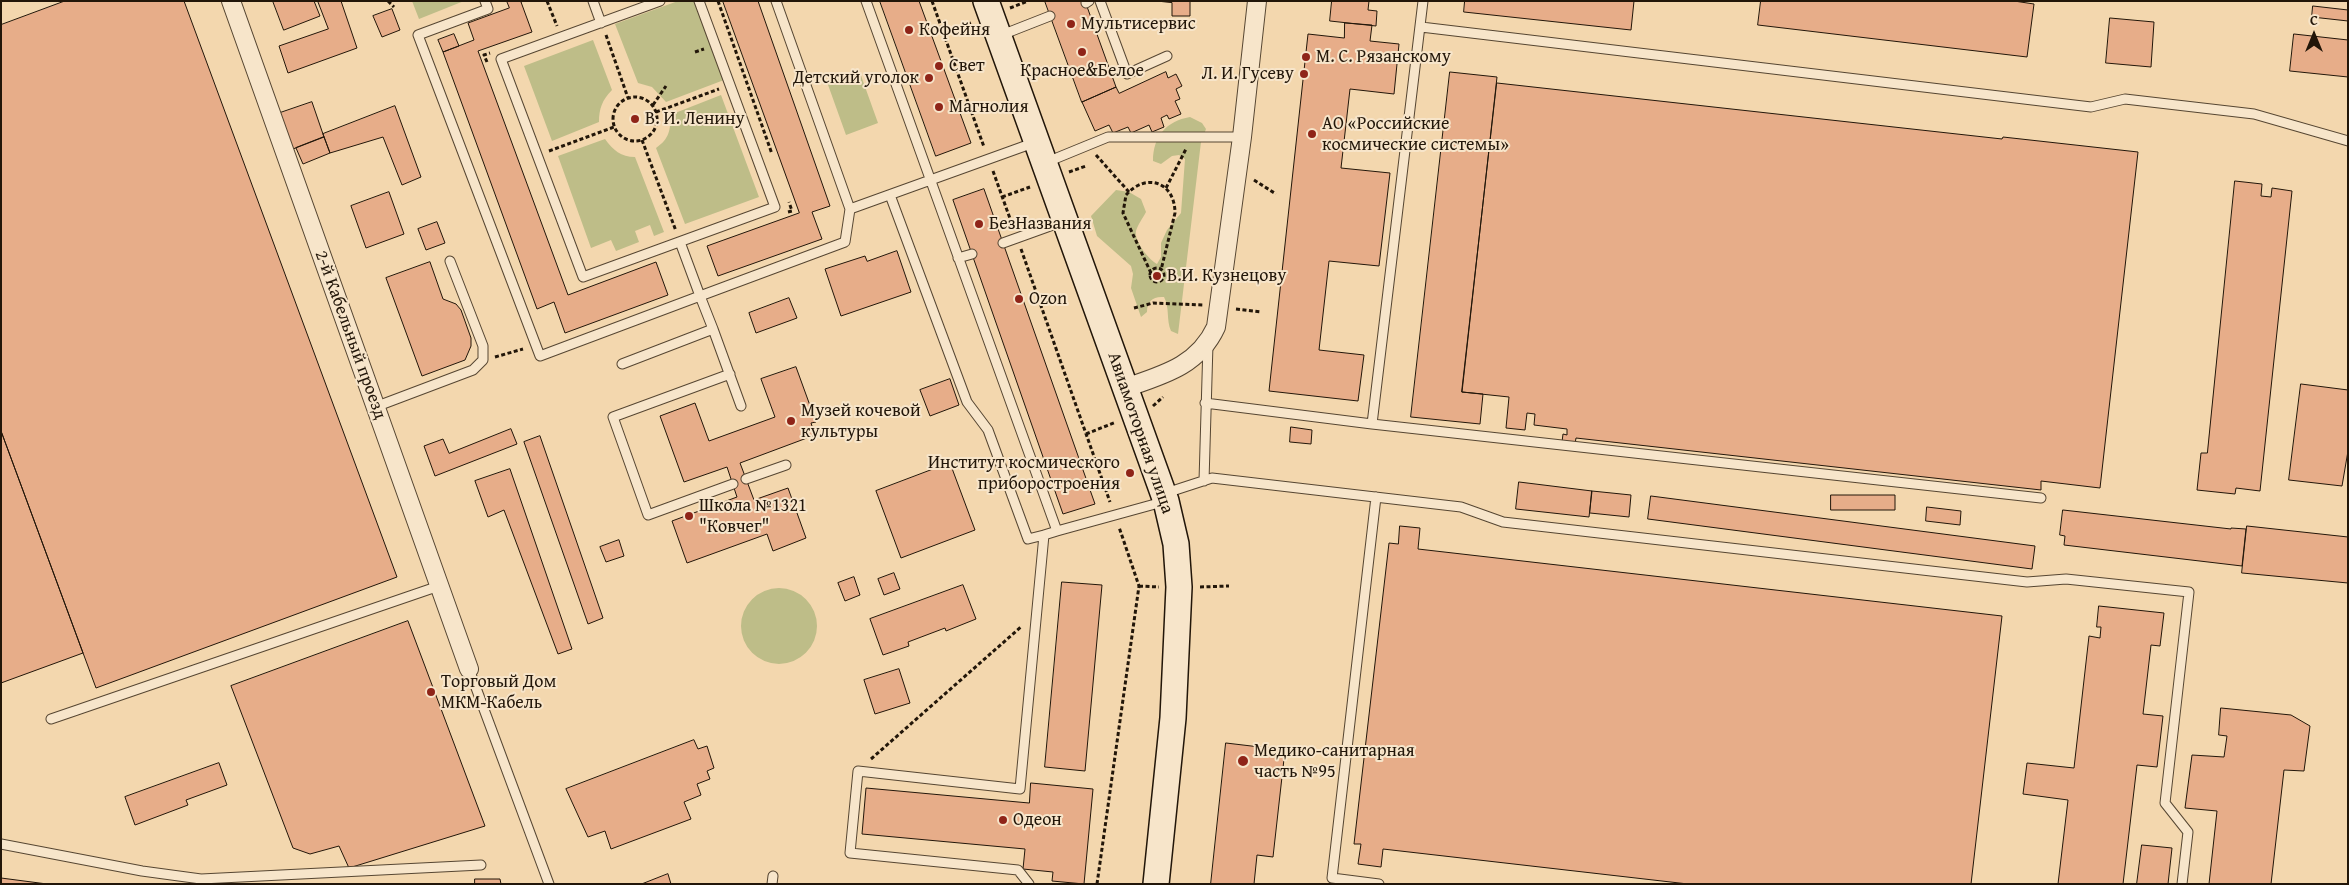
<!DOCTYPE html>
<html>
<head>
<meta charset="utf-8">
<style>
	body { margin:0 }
	#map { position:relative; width:2349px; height:885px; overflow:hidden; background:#f3d7ae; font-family:"Gentium Book Plus",serif }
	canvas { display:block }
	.frame { position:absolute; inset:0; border:2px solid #221609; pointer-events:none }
	.north { position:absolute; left:2289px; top:10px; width:50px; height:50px; -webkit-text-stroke:4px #f7e5ca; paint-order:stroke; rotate:0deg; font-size:14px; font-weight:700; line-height:20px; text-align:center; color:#221609 }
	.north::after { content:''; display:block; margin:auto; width:18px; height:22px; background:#221609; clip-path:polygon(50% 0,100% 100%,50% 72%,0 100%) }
</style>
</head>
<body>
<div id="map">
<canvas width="2349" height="885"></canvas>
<div class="frame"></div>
<div class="north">С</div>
</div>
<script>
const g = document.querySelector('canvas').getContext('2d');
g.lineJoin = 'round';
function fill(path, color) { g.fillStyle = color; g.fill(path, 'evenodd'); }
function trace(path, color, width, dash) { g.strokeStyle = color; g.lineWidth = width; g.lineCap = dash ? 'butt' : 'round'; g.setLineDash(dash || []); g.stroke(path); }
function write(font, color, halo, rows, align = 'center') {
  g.font = font + ' "Gentium Book Plus",serif'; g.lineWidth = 4; g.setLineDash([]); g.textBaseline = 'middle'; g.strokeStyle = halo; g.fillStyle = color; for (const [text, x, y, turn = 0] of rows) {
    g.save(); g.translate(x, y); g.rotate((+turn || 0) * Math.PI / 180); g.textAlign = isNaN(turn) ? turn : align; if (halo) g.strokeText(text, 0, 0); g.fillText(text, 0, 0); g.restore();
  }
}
fill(new Path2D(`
	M412 1H464L419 19Z
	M678 1H695L724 80 666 102 652 87 638 83 615 24Z
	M593 40 612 90C602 100 599 109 599 122L552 141 524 66Z
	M859 70 878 123 846 135 827 82Z
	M721 95 759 197 685 224 656 148C669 139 671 130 670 115Z
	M1190 117 1202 123 1206 129 1201 142 1178 334 1171 331C1166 320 1170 308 1164 297 1153 296 1147 301 1147 312L1141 317 1131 288 1133 274 1131 266 1097 236 1091 216 1116 190 1129 192 1141 199 1146 212C1143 218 1138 224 1136 231 1134 241 1149 260 1157 264L1161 257V243L1167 230 1181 213 1185 159 1179 155 1172 156 1161 164 1153 161C1153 137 1166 121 1190 117Z
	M605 139C613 150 621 157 635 157L664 232 654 236 650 225 635 231 639 242 616 251 611 240 591 248 558 156Z
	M741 626a38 38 0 1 1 76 0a38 38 0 1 1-76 0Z`), '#bebd88');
const building = new Path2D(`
	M65 1H184L397 577 96 688 1 431V25Z
	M273 1H314L320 16 284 30Z
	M318 1H341L357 48 288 73 279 46 328 29Z
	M507 1H524L521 2 532 32 478 51 568 295 656 262 668 295 565 333 554 302 537 309 443 52 474 40 468 23 509 8Z
	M723 1H758L830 206 812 212 822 239 718 276 707 246 799 213Z
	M880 1H919L971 143 936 156Z
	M1045 1H1085L1116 87 1082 102Z
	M1157 1H1190V16H1172V3Z
	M1332 1H1369L1368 10 1377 11 1376 26 1330 21Z
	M1465 1H1634L1631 30 1464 12Z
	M1761 1H2014L2034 4 2027 57 1758 25Z
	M2313 6 2348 10V21L2312 17Z
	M392 9 400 30 382 37 373 16Z
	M2110 18 2154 22 2151 67 2106 63Z
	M1345 23 1372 25 1370 41 1399 44 1394 94 1350 89 1341 168 1390 173 1379 266 1329 261 1319 350 1364 355 1358 401 1269 391 1308 34 1344 38Z
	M454 34 459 46 443 52 438 40Z
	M2294 34 2348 40V77L2290 71Z
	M1166 72 1168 78 1176 74 1182 86 1176 89 1180 99 1175 101 1181 114 1169 119 1167 115 1161 118 1164 127 1152 132 1149 125 1131 133 1128 127 1113 133 1109 125 1095 131 1082 102 1116 87 1119 93Z
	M1450 72 1497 77 1462 392 1483 394 1480 424 1411 417Z
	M1497 83 2002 139 2003 137 2138 152 2100 488 2041 481V490L1576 438 1575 444 1562 442 1563 434 1567 435V429L1534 425 1535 414 1527 413 1525 430 1506 428 1509 397 1462 392Z
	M312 102 324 137 293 149 280 113Z
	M395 106 421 177 402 185 383 137 330 153 323 134Z
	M324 137 330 153 303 164 296 148Z
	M2235 181 2262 184 2261 196 2271 197 2272 188 2292 191 2260 491 2236 488 2235 494 2197 490 2201 453H2207Z
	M984 189 1095 504 1063 514 953 200Z
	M389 192 404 234 366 248 351 206Z
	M437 222 445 243 426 250 418 229Z
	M897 251 911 292 841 316 825 269 865 256 867 261Z
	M430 262 443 299 456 304 461 310 471 338V346L465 360 422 376 386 278Z
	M789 298 797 318 756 333 749 313Z
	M796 367 816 422 811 423 815 435 740 463 754 500 788 488 806 538 773 551 767 534 687 563 672 521 737 497 727 467 684 482 660 416 695 403 709 441 775 417 761 379Z
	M950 379 959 405 930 416 920 390Z
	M2301 384 2348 390V451L2342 486 2289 480Z
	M1291 427 1312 430 1311 444 1290 442Z
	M511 429 517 444 435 476 424 446 443 439 449 453Z
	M1 431 83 653 1 683Z
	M540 436 603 618 588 624 524 442Z
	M950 463 975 530 901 558 876 491Z
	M510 469 572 649 558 654 504 510 488 517 475 481Z
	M1519 482 1592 491 1589 517 1516 509Z
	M1592 491 1631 495 1629 517 1590 513Z
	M1831 495H1895V510H1831Z
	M1651 496 2035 546 2032 569 1648 519Z
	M1927 507 1961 511 1960 525 1926 521Z
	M2063 510 2231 529V528L2246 529 2242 566 2064 545 2065 536 2060 535Z
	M1400 526 1420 528 1418 549 2002 616 1971 884H1688L1383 849 1381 867 1358 864 1361 844H1354L1389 543 1398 544Z
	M2247 526 2348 537V583L2242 573Z
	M619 540 624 556 606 562 600 547Z
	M894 573 900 589 884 595 878 579Z
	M854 577 860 595 845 601 838 583Z
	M1062 582 1102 585 1085 771 1045 767Z
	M963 585 976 619 946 631 945 628 908 642 909 646 883 655 870 619Z
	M2099 606 2164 613 2160 646 2151 645 2143 714 2163 716 2157 767 2137 765 2123 884H2058L2068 800 2023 794 2027 763 2074 768 2089 636 2100 638 2101 627H2097Z
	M408 621 485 826 349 868 339 846 310 854 293 848 231 686Z
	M899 669 910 703 875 714 864 680Z
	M2221 708 2291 715 2310 726 2304 771 2284 770 2271 884H2209L2217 811 2185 808 2192 755 2224 757 2227 736 2219 735Z
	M694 740 698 749 707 746 714 768 707 771 710 779 697 784 701 795 684 802 691 819 611 849 605 831 588 837 566 789Z
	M1226 743 1285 750 1273 857 1257 855 1254 884H1211Z
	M219 763 227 785 186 800 188 805 135 825 125 797Z
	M1031 783 1093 789 1084 884 1052 881 1053 872 1023 869 1025 849 862 834 866 788 1029 803Z
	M2142 845 2172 848 2168 884H2137Z
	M668 874 671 884H642Z
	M1 878 47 884H1Z
	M475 879H500L501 884H475Z`);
fill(building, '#e7ad89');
trace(building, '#221609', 1);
const lane = new Path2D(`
	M485 1 488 9 418 35 540 356 700 296 713 329 622 364
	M593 1 601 23
	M660 1 501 59 583 277 775 207 699 1
	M776 1 850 209
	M866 1 1057 531 1044 535 1020 789 858 771 850 853 1018 870 1029 884
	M1100 1 1127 74 1167 56
	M1086 3 1089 1
	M1421 27 2091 107 2125 99 2254 114 2348 141
	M999 36 1050 16
	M1047 162 1108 137H1242
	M890 195 967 402 988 430 1028 539 1044 535
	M680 242 700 296 845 242 850 209 1036 142
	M1003 243 1064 221
	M958 258 972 254
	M713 329 741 406
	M730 374 613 417 648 515 733 484
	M1205 403 1372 424 1423 1
	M375 407 473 370 483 360V346L450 261
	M1372 424 2041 498
	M746 479 786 465
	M1204 481 1208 344
	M1166 493 1212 478 1461 507 1503 522 2027 582 2066 579 2189 592 2165 803 2188 832 2182 884
	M1376 497 1332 878 1379 884
	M1057 531 1166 501
	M469 669 549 884
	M51 719 439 586
	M1 844 142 871 201 879 481 865
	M772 884 773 876`);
const street = new Path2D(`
	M231 1 469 669
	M1125 388C1163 375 1198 366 1216 327L1242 137 1257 1`);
const secondary = new Path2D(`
	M986 1 1166 501 1176 544 1179 587 1173 718 1156 884`);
trace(lane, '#564632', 11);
trace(street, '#564632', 20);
trace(secondary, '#221609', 28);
trace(new Path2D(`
	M388 1 394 7
	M547 1 557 26
	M718 1 772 154
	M932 1 984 147
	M1010 8 1028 1
	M944 34 971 23
	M606 35 628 98
	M695 52 704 49
	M487 62 484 55 490 53
	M613 119a22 22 0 1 1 44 0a22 22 0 1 1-44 0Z
	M653 105 666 86
	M656 112 719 89
	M642 140 676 231
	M549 151 614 127
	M1096 155 1129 192
	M993 171 1013 227
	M1069 172 1086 166
	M1254 180 1276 194
	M1166 188 1186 149
	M1002 197 1030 187
	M788 212 792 211 789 202
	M1021 249 1110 502
	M1150 275a7 7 0 1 1 14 0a7 7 0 1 1-14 0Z
	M1151 273 1123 213 1126 195C1146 172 1175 182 1175 213L1161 270
	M1134 308 1153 303 1203 305
	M1236 309 1261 312
	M495 357 523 349
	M1153 406 1163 397
	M1086 434 1116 422
	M1139 586 1159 587
	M1200 587 1229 586
	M871 759 1022 626
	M1097 884 1139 586 1119 527`), '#221609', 3, [4, 2.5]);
trace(lane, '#f7e5ca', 9);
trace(street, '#f7e5ca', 18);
trace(secondary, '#f7e5ca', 25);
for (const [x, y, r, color] of [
	[1071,24,5,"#8f2418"],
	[909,30,5,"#8f2418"],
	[1082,52,5,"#8f2418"],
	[1306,57,5,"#8f2418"],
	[939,66,5,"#8f2418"],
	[1304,74,5,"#8f2418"],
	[929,78,5,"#8f2418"],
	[939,107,5,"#8f2418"],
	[635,119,5,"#8f2418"],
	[1312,134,5,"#8f2418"],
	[979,224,5,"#8f2418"],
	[1157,276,5,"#8f2418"],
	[1019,299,5,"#8f2418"],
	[791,421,5,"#8f2418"],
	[1130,473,5,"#8f2418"],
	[689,516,5,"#8f2418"],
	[431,692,5,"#8f2418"],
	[1243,761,6,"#8f2418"],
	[1003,820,5,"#8f2418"]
]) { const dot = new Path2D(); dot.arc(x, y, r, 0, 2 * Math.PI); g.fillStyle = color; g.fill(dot); trace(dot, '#f7e5ca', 2); }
write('18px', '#221609', '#f7e5ca', [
	["Мультисервис",1081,24],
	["Кофейня",919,30],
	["М. С. Рязанскому",1316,57],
	["Свет",949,66],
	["Красное&Белое",1082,71,"center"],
	["Л. И. Гусеву",1294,74,"right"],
	["Детский уголок",919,78,"right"],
	["Магнолия",949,107],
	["В. И. Ленину",645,119],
	["АО «Российские",1322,124],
	["космические системы»",1322,145],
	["БезНазвания",989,224],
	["В.И. Кузнецову",1167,276],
	["Ozon",1029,299],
	["Музей кочевой",801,411],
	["культуры",801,432],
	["Институт космического",1120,463,"right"],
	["приборостроения",1120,484,"right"],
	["Школа №1321",699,506],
	["\"Ковчег\"",699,527],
	["Торговый Дом",441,682],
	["МКМ-Кабель",441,703],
	["Медико-санитарная",1254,751],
	["часть №95",1254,772],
	["Одеон",1013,820]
], 'left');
write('18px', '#221609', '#f7e5ca', [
	["2-й Кабельный проезд",350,335,70],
	["Авиамоторная улица",1140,433,71]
]);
</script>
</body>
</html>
